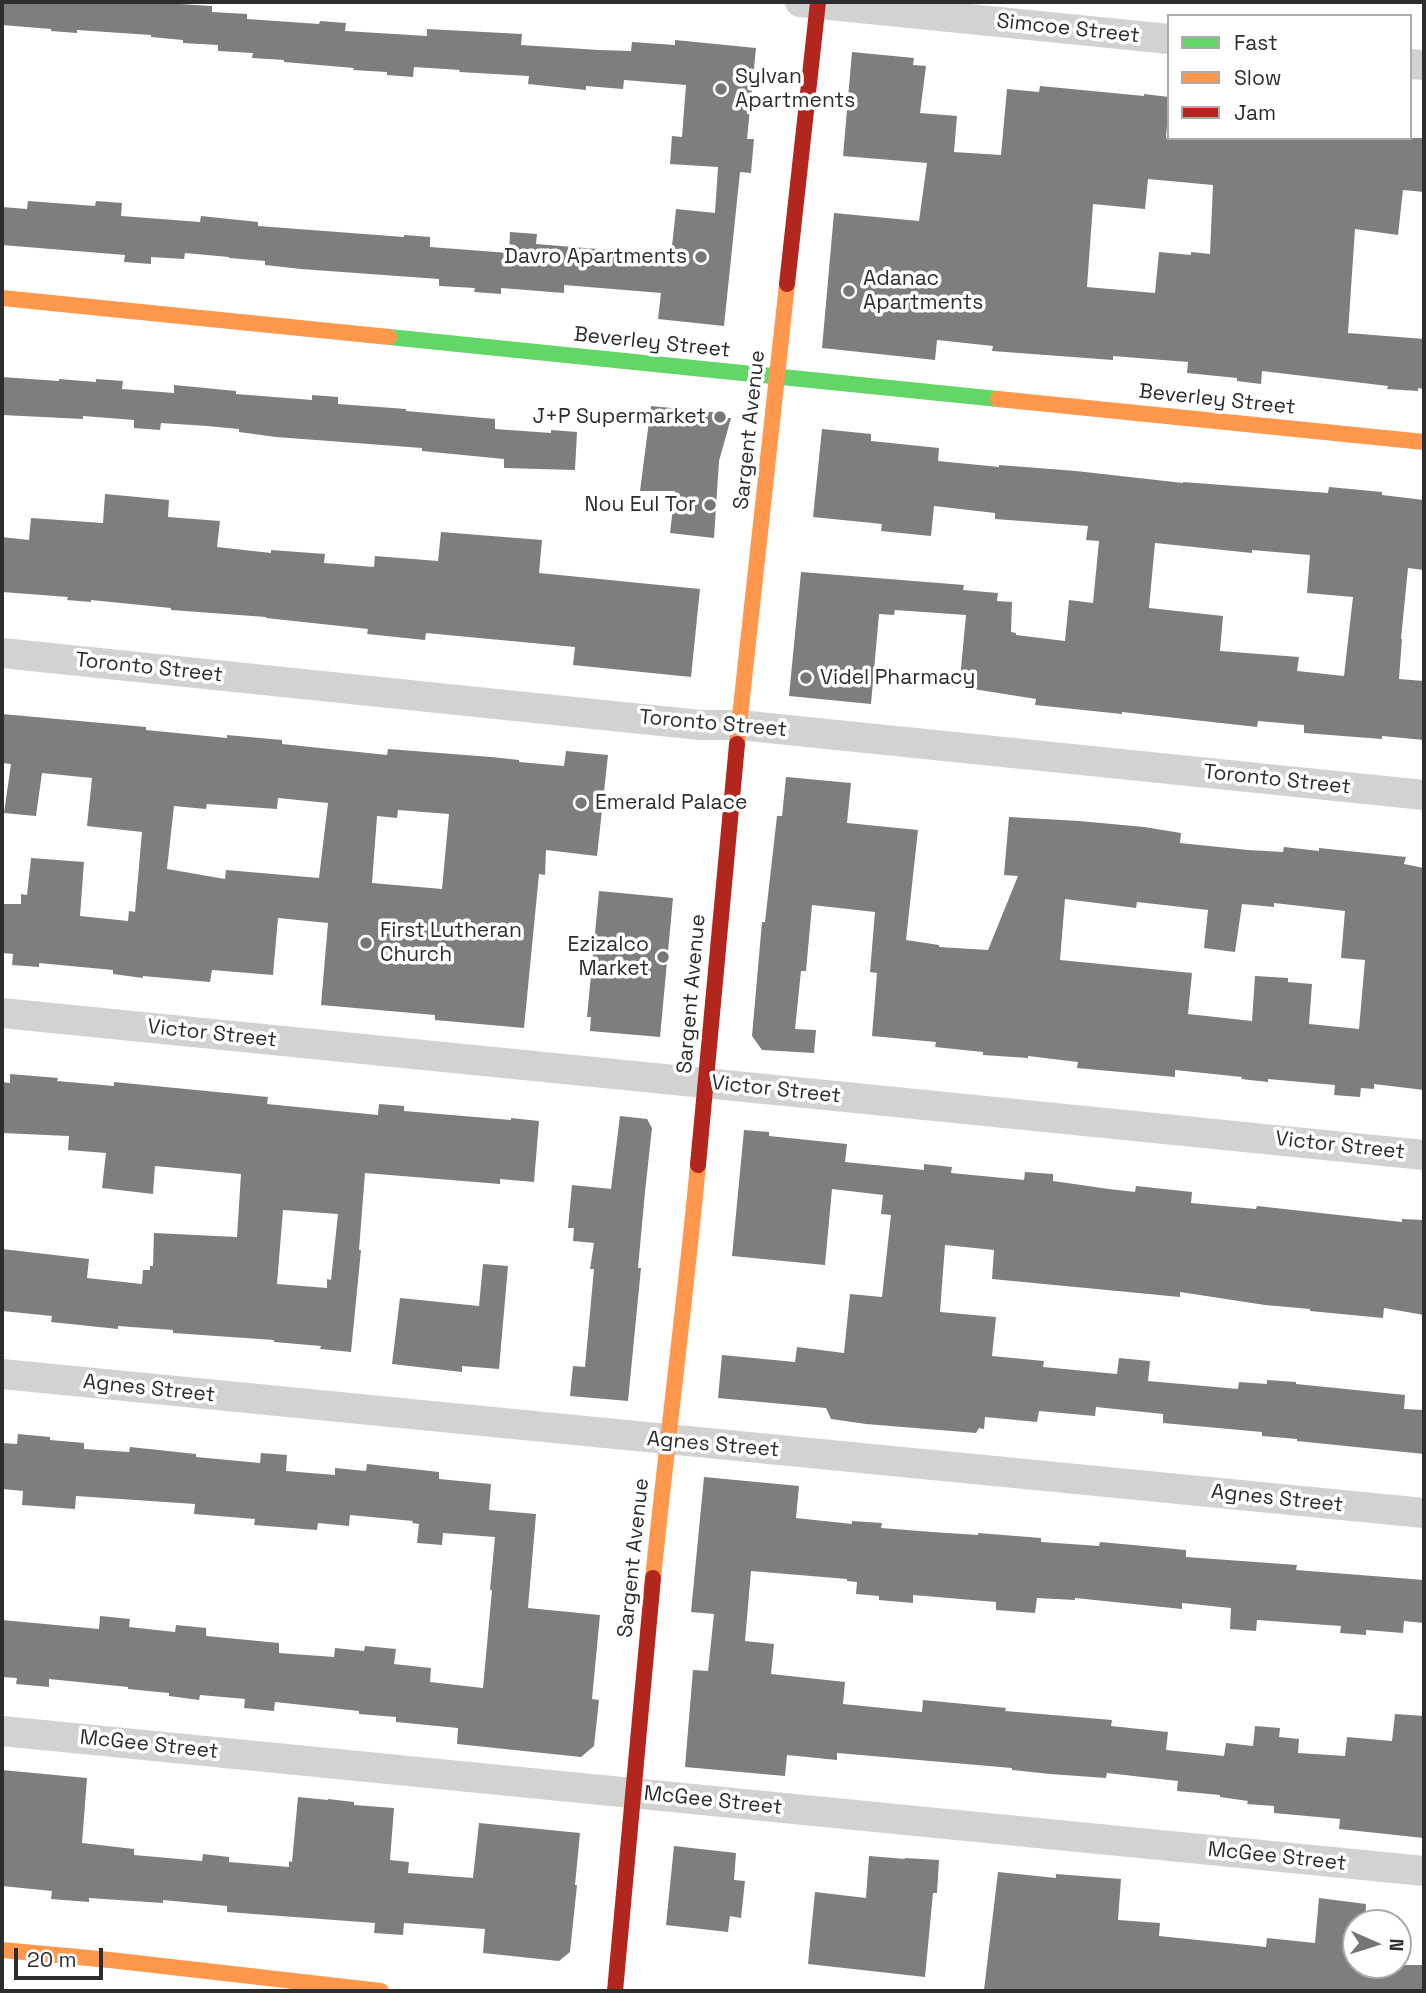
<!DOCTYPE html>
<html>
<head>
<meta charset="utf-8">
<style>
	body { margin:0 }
	#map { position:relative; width:1426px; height:1993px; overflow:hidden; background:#fff; font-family:"Space Grotesk",sans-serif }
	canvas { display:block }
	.frame { position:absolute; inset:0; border:4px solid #2d2d2d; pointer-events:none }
	.legend { position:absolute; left:1167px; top:14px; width:245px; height:126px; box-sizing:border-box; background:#fff; border:2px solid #ababab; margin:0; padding:9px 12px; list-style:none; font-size:21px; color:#2d2d2d }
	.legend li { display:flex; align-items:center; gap:14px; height:35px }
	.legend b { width:35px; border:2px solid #ababab }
	.north { position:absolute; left:1342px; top:1909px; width:70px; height:70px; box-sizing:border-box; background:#fff; border:2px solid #ababab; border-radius:50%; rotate:93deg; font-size:19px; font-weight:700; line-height:28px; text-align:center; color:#2d2d2d }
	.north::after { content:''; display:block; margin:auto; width:24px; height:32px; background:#767676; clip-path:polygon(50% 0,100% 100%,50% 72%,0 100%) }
	.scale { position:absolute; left:14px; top:1948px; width:89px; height:32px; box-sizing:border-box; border:4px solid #2d2d2d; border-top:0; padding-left:9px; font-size:21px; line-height:24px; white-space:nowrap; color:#2d2d2d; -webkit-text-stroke:5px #fff; paint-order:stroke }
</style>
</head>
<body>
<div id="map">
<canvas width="1426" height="1993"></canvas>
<div class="frame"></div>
<ul class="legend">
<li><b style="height:9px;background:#63d668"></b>Fast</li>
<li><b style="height:9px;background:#ff974d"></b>Slow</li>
<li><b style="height:9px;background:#b3261e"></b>Jam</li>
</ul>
<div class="north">N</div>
<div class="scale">20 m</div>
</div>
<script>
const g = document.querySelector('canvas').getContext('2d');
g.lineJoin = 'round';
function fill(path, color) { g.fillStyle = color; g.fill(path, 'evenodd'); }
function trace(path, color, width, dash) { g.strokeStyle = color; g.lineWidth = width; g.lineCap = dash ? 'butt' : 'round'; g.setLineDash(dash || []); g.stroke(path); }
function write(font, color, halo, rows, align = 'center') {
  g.font = font + ' "Space Grotesk",sans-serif'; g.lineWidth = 7; g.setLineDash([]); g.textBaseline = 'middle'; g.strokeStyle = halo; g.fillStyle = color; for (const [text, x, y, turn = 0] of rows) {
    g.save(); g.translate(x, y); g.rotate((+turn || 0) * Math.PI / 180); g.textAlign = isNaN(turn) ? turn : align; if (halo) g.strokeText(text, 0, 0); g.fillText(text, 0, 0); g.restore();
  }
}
fill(new Path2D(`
	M2 2H180V4L212 6V12L247 14V19L319 24 320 21 346 23 345 31 427 36V29L522 34 521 45 599 50 631 51 632 42 675 45V40L756 48 747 139H754L751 173 740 172 724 326 658 319 661 293 564 285V293L501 288V294L474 292 475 288 439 286V279L301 269 265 265V261L229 258V257L185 253 184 259 151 257V264L124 262 125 255 2 245V207L27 209 28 201 95 206 96 201 122 203 121 216 200 222 201 216 258 222V226L404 237V235L430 237V247L509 253 510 232 537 234 536 244 671 255 676 209 715 213 718 167 670 164 672 136 682 137 686 85 624 80 623 89 586 86V90L528 84 529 76 459 72 460 70 414 67 413 77 387 75V72L353 70 354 68 284 62V60L252 58 253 53 218 51V45L183 43V40L151 37V35L77 30V33L51 31V29L2 25Z
	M852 52 914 58 913 65 926 66 920 113 957 116 954 152 1001 155 1007 89 1039 92 1040 86 1144 96V94L1169 97 1166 138H1424V192L1403 190 1398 235 1355 229 1348 333 1424 339V389L1418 388V391L1387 389 1388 386 1262 371 1261 384 1237 381V378L1187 373 1188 362 1113 356V360L992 351 993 346 937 340 935 360 822 348 834 213 919 221 927 163 843 156ZM1148 179 1213 185 1210 254 1191 252V255L1159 252 1155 293 1087 287 1093 204 1145 209Z
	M2 377 59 381V379L96 382V379L123 381 122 389 174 393V385L236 391V394L312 400V395L338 397V404L406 409V411L495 419V429L551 433V430L577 432 575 470 504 468V459L422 451V448L276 437 239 432V429L207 426 161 423 160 430 134 428V420L83 416V419L2 415Z
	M651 406 722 413 724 418H731L719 461 714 538 670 533 675 491H640Z
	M822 429 871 434V441L939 448 938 461 999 467V465L1076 471 1183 483V482L1328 493 1329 487 1382 492V495L1424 500V570L1408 568 1401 639H1402L1399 679 1424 681V740L1382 736V739L1304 733V725L1258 721 1257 727 1122 712V714L1035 705 1036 699 967 688 968 680 960 679 966 615 895 610 894 615 879 614 871 704 789 696 801 572 964 585 963 590 998 593 997 601 1012 602 1011 632 1016 633V635L1065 641 1069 600 1093 603 1099 541 1086 540 1088 526 995 519V513L934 506 931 536 881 531 882 524 813 517ZM1155 543 1252 553V550L1310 555 1307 593 1353 597 1344 676 1297 671 1299 657 1220 651 1223 616 1149 608Z
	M105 494 169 500 168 517 220 521 217 547 271 553V550L325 554 324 563 374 567 375 556 438 561 441 532 542 540 539 573 700 589 691 677 573 665 575 647 426 633 425 640 367 634 368 629 266 618V617L171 610V608L91 600V602L67 600 68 597 2 592V537L29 540 31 518 103 523Z
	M2 714 146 727V730L227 738V735L282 740V744L387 755 388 749 491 757 519 760V762L564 766 566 751 608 755 597 856 546 850 545 875 539 874 524 1028 435 1020V1015L321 1005 328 923 278 918 273 975 212 970 210 982 143 976V978L113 974V970L39 963V967L12 965 13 954 2 953V904H21V894L27 895 31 858 84 862 80 916 128 921 129 911 135 912 142 832 87 826 92 778 42 773 36 816 4 813 11 764 2 763ZM278 798 328 803 319 878 226 870 225 879 167 869 174 806 206 809 207 804 277 809ZM398 810 449 814 442 889 372 883 377 816 397 818Z
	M786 777 851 783 847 823 918 830 906 940 939 945V947L988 950 1018 876 1004 875 1009 817 1079 821 1144 827 1181 833 1180 843 1248 850 1283 852 1284 847 1319 851V848L1406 857 1404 864 1424 868V1090L1374 1084V1089L1361 1088 1360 1097 1334 1095 1335 1085 1268 1079V1082L1241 1079 1242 1077 1175 1070V1077L1077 1068 1078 1062 1028 1056V1058L983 1055V1052L935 1047 936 1042 872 1036 877 973 870 972 875 912 812 905 806 971H801L795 1029 816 1030 814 1053 762 1050 752 1036 762 922H765L777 816H782ZM1065 899 1136 908 1137 902 1208 910 1204 948 1235 952 1242 904 1274 907V903L1345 911 1341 958 1365 960 1359 1029 1309 1024 1312 984 1288 982V978L1255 976 1252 1021 1188 1014 1192 973 1060 960Z
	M599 891 673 898 660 1037 590 1031 591 1017H587Z
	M10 1074 58 1078 57 1081 114 1086V1082L268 1097 267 1104 378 1115 379 1104 404 1106V1111L511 1120V1118L539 1121 534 1182 500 1179V1184L365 1173 359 1250H361L351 1352 320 1349 321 1346 274 1342V1340L173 1333V1330L118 1326V1329L51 1322 52 1316 2 1311V1249L89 1259 87 1278 142 1284 143 1270H150V1266H153L154 1233 237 1237 241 1174 155 1166 153 1194 102 1188 106 1153 68 1150 69 1136 2 1133V1082L10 1083ZM283 1210 338 1214 331 1280 327 1279V1288L277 1284Z
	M620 1116 647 1119 652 1128 645 1192 638 1268H641L628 1401 570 1396 573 1366 585 1367 594 1269H590L594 1243 573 1241 574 1228H568L572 1185 611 1189Z
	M744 1130 769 1132V1136L847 1144 845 1162 924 1170V1164L952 1167 951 1173 1024 1180 1025 1172 1053 1174V1181L1109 1189 1135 1192 1136 1186 1192 1192 1191 1203 1256 1209 1257 1206 1402 1222V1219L1424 1220V1315L1384 1308 1383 1318 1310 1311V1309L1265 1305 1180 1292V1297L992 1279 994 1250 945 1245 940 1312 996 1317 992 1356 1044 1361 1043 1367 1117 1374 1119 1358 1150 1361 1148 1381 1238 1389 1239 1382 1267 1384V1380L1296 1382V1384L1405 1395 1404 1409 1424 1410V1454L1297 1441V1439L1262 1436V1432L1163 1423V1414L1096 1407 1095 1416 1039 1411 1037 1422 985 1417 984 1429 979 1428 976 1433 866 1424 831 1419 826 1408 718 1398 722 1355 795 1362 797 1347 844 1353 850 1294 882 1297 891 1215 881 1214 883 1195 832 1189 825 1265 732 1256Z
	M483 1264 508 1266 499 1369 462 1366V1372L392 1364 400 1298 479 1306Z
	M18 1434 50 1437V1440L84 1443V1449L129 1452 130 1447 196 1454V1457L260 1463 261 1453 287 1455 286 1471 335 1475V1468L366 1471 367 1464 439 1472V1479L491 1484 489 1510 536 1514 528 1608 600 1615 592 1699 599 1700 594 1746 581 1757 457 1744 458 1728 396 1722V1717L359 1714V1711L275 1702 274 1711 244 1708 245 1699 200 1695 199 1700 169 1696V1693L128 1689V1687L49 1679V1687L16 1684 17 1678 2 1677V1620L99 1629 100 1616 130 1619 129 1627 175 1632 176 1625 206 1628V1636L279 1643V1653L334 1657 335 1648 364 1651 365 1646 396 1649 394 1664 431 1668 430 1682 483 1688 492 1590H490L495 1537 443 1533 442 1545 417 1543 419 1524 412 1523 413 1521 350 1515 349 1526 318 1523 317 1530 254 1525 255 1519 194 1514 195 1504 76 1496 75 1509 22 1505 23 1491 2 1489V1443L17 1444Z
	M704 1477 799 1486 796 1518 852 1524V1521L882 1523 881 1528 932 1532 978 1535V1533L1041 1538V1542L1099 1546 1100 1542 1133 1545 1186 1550V1557L1297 1565 1296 1570 1424 1580V1623L1404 1621 1403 1633 1366 1630V1635L1340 1633 1341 1626 1257 1620 1256 1631 1230 1629 1231 1608 1182 1603V1609L1075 1598V1600L1037 1598 1035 1613 996 1610V1602L913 1595V1603L879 1600V1596L856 1594 857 1582 847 1581V1579L751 1571 745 1641 774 1644 771 1674 845 1682 843 1704 922 1712 923 1700 1006 1708 1005 1711 1112 1720 1111 1726 1168 1732 1166 1750 1224 1756 1226 1743 1253 1746 1255 1726 1280 1728 1279 1737 1299 1739 1298 1753 1345 1756 1347 1737 1392 1741 1395 1714 1424 1716V1838L1339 1829 1340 1819 1274 1813V1806L1247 1804 1248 1801 1220 1797V1795L1177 1791 1178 1781 1107 1773 1106 1778 1050 1774 1012 1770V1768L837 1753V1760L787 1755 785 1776 685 1767 693 1670 708 1671 714 1614 691 1612Z
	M2 1770 87 1778 82 1843 134 1849V1855L202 1861 203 1854 229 1857V1862L289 1867V1861L292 1862 298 1797 328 1800V1799L354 1802V1805L394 1808 390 1860 409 1862 408 1873 473 1878 479 1823 580 1833 575 1885H577L570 1952 559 1961 483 1953 485 1929 404 1923 403 1935 374 1933 375 1923 227 1912V1906L163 1900V1903L89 1898V1902L51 1899 52 1891 2 1886Z
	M674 1846 736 1853 734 1880 745 1881 741 1918 730 1916 728 1932 666 1925Z
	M869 1856 905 1859V1858L939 1860 937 1893H933L925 1977 808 1964 815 1892 866 1898Z
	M998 1872 1056 1878V1874L1121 1879 1118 1920 1160 1923 1159 1936 1266 1947 1267 1938 1315 1943 1319 1898 1366 1904 1365 1923H1356V1965H1424V1991H1001L984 1990Z`), '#7e7e7e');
trace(new Path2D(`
	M800 2 1169 39
	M1410 64 1424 65
	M2 653 700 725H739L1424 795
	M2 1013C476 1059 950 1108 1424 1155
	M2 1374 1424 1513
	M2 1731 1424 1871`), '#d2d2d2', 30);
trace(new Path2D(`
	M389 337 998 399`), '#63d668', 16);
trace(new Path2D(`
	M2 298 389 337
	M998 399 1424 442
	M737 744 787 284
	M653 1578C667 1441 685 1303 698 1165
	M2 1950 110 1960 381 1991`), '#ff974d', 16);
trace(new Path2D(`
	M787 284 818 2
	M698 1165 737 744
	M615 1991 653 1578`), '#b3261e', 16);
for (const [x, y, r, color] of [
	[721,89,7,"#767676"],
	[701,257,7,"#767676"],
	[849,291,7,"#767676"],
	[720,417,7,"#767676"],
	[710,505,7,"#767676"],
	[806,678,7,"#767676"],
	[581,803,7,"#767676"],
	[366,943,7,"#767676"],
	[663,957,7,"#767676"]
]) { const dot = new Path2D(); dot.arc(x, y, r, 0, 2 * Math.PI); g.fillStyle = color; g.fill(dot); trace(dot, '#fff', 2.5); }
write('21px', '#2d2d2d', '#fff', [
	["Simcoe Street",1068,29,6],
	["Beverley Street",652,343,6],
	["Beverley Street",1217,400,6],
	["Sargent Avenue",750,430,-84],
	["Toronto Street",149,668,6],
	["Toronto Street",713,724,5],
	["Toronto Street",1277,780,6],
	["Sargent Avenue",692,994,-85],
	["Victor Street",212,1034,6],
	["Victor Street",776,1090,6],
	["Victor Street",1340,1146,6],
	["Agnes Street",149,1389,6],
	["Agnes Street",713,1445,5],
	["Agnes Street",1277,1499,6],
	["Sargent Avenue",634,1558,-84],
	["McGee Street",149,1745,6],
	["McGee Street",713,1801,6],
	["McGee Street",1277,1857,6]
]);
write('21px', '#2d2d2d', '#fff', [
	["Sylvan",735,77],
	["Apartments",735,101],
	["Davro Apartments",687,257,"right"],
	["Adanac",863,279],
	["Apartments",863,303],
	["J+P Supermarket",706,417,"right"],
	["Nou Eul Tor",696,505,"right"],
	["Videl Pharmacy",820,678],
	["Emerald Palace",595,803],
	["First Lutheran",380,931],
	["Church",380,955],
	["Ezizalco",649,945,"right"],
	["Market",649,969,"right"]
], 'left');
</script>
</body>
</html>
